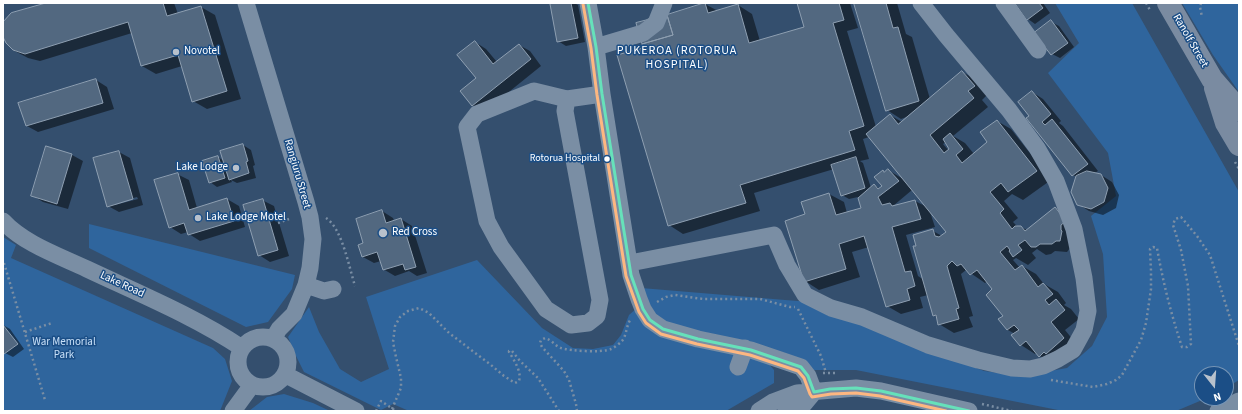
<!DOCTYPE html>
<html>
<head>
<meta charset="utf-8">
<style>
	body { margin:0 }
	#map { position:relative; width:1242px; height:414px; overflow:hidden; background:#344f6e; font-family:"Source Sans 3",sans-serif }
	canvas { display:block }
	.frame { position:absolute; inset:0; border:4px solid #fff; pointer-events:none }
	.north { position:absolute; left:1194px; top:366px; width:40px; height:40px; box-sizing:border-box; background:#1b4e86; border:1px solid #7695b6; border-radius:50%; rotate:163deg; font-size:11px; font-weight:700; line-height:16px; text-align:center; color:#fff }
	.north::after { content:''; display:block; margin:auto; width:14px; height:18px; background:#b8c1cc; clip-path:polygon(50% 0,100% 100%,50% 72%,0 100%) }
</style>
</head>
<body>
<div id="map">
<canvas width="1242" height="414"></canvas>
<div class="frame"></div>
<div class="north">N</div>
</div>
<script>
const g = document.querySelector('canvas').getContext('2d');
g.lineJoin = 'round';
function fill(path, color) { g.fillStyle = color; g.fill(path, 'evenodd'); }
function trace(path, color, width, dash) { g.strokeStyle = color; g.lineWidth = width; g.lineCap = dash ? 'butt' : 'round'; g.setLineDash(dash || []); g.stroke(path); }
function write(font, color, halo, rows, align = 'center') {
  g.font = font + ' "Source Sans 3",sans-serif'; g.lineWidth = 3; g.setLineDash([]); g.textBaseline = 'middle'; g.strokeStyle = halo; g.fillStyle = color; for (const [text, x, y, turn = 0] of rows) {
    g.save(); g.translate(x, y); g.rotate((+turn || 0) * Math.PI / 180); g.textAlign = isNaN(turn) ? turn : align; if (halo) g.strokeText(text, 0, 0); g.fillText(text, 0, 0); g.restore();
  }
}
fill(new Path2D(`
	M1055 3H1132L1239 192V380L1226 388V374H1202V398H1207L1176 411H1063L856 370H803L660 323 641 288 785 300 811 302 984 371 1021 376 1067 368 1092 346 1107 317 1103 254 1091 216 1116 196 1108 153 1048 73 1079 43Z
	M1182 3H1239V92L1213 55Z
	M89 224 295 275 292 289 268 322 246 327 89 248Z
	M3 237 16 245 11 258 213 348 225 359 232 381 220 411H3Z
	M477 260 542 328 573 348 593 349 613 345 621 335 629 315 638 307 644 323 768 363 774 370V383L726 411H409L393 404 381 410 304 372 295 354 288 337 309 307 319 332 340 369 361 382 389 369 366 297Z
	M284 394 313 403 330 411H249L267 397Z`), '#2f659d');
fill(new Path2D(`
	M48 3H174L178 14 201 7 215 15 241 99 207 109 193 101 182 66 156 74 142 66 132 33 40 61 28 58 13 50 3 34V29Z
	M560 3H574L578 5 585 42 566 46 558 41Z
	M798 3H850L858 28 847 31 876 127 890 115 902 122 909 116 901 119 887 110 855 3H897L906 34 912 37 930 99 962 72 977 80 988 94 982 100 988 107 953 136 965 143 974 154 989 142 997 121 1011 129 1051 180 1023 200 1012 194 1004 201 1018 218 1013 222 1018 227H1021L1027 230 1055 208 1069 216 1070 248 1067 252 1055 251 1051 254 1046 255 1037 249 1032 253 1036 258 1028 265 1016 258 1013 260 1020 268 1022 266 1036 274 1044 284 1058 292 1066 303 1064 305 1071 309 1079 319 1065 330 1078 346 1054 364 1040 356 1037 352 1035 354 1021 345 1013 335 1015 334 1008 330 1000 319 1004 316 993 289 988 281 985 283 966 270 961 274 973 316 969 317 973 327 954 333 939 324 938 318 934 315 928 295 920 297 923 308 901 314 887 306 869 247 852 252 860 277 819 290 805 281 806 215 829 194 844 202 847 213 862 208 858 197 849 199 842 195 834 169 754 193 760 211 683 234 669 225 668 16 705 4 718 11 738 5 752 14 760 41 805 28ZM869 137 903 179 888 170 885 172 883 171 884 186 880 189 874 185 871 188 863 163 860 161 869 159 863 139ZM946 142 951 149 949 151 943 144ZM912 190 927 207 915 201 894 207 893 206ZM930 212 947 232 942 236 933 231 917 246 924 280 918 276 906 235 935 227Z
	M1016 3H1043L1050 13 1035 24 1028 19Z
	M1051 22 1059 26 1074 47 1060 58 1052 54Z
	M475 42 486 49 497 62 519 45 530 51 541 66 484 112 472 105 477 79Z
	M96 80 107 87 114 109 38 132 27 126 20 103Z
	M1032 92 1043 99 1061 121 1059 123 1063 126 1098 171 1095 173 1101 175 1112 182 1119 195 1116 208 1103 215 1089 211 1078 204 1077 177 1073 175 1031 116Z
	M243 145 251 150 255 165 253 166 256 178 237 183 231 180 232 182 217 187 210 182 218 157 224 161Z
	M47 147 72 155 83 161 68 209 43 202 32 195Z
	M119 152 130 158 143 205 119 212 108 206ZM137 197 138 199 115 205V203Z
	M177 174 189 180 197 208 227 199 239 206 245 227 200 241 189 234 188 232 181 234 170 227Z
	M262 200 274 206 289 256 270 262 259 255Z
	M382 211 393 218 394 221 401 219 412 226 427 273 417 276 409 271 395 276 383 269 381 261 374 263 363 257 365 244Z
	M3 325 10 329 24 349 13 357 5 353 3 350Z`), '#0007');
const building = new Path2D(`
	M46 3H163L167 16 201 6 227 91 192 102 178 55 141 66 128 22 25 54 13 50 6 43 3 37V22L11 13Z
	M555 3H571L578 38 557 42 550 4Z
	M705 3 708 13 738 4 749 43 804 27 797 3H839L844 20 833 23 864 126 849 131 855 150 740 185 746 203 668 226 617 55 643 48 642 44 673 35 667 15Z
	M854 3H886L893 28 898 27 919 101 886 111Z
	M1015 3H1039L1043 8 1027 20Z
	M667 15 673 35 642 44 636 23Z
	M1051 20 1068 43 1051 55 1034 33Z
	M475 41 493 64 519 44 531 59 472 106 460 91 476 78 457 55Z
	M962 71 975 86 968 91 974 98 930 135 944 153 949 149 943 139 950 133 963 149 956 155 962 163 987 142 980 132 997 120 1037 171 1008 192 1001 183 990 192 1004 209 1000 213 1012 229 1015 226H1021L1025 231 1055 207 1066 221 1061 225V230L1062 231 1060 241H1056L1052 244H1040L1036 247H1031L1025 240 1018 245 1022 250 1013 257 1009 251 1010 250 1007 246 1000 252 1015 270 1022 265 1038 287 1043 283 1053 294 1045 300 1049 305 1056 299 1065 310 1051 322 1064 338 1046 354 1044 352 1039 357 1026 341 1020 346 1011 335 1019 330 1014 325 1007 330 998 319 1003 316 986 295 992 289 977 270 970 275 961 264 957 266 952 261 947 266 959 308 956 309 959 319 938 325 936 315 933 316 913 246H916L913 235 933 229 935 236 939 237 946 232 866 134 890 114 898 124Z
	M96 79 103 103 26 126 18 103Z
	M1032 91 1051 114 1042 122 1045 125 1052 119 1088 164 1072 176 1026 118 1029 116 1018 102Z
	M243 144 248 161 246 162 249 173 229 180 220 151Z
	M46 146 72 154 57 204 31 196Z
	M119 151 133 199 107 207 93 158Z
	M218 156 225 178 209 183 202 161Z
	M856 157 865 188 841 196 831 165Z
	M888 169 899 181 878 197 882 205 890 203 892 206 915 200 921 219 892 227 905 272 911 271 915 286 907 289 910 300 886 307 864 236 839 244 846 269 804 282 785 221 805 214 801 202 829 193 836 215 861 208 858 198 874 184 878 189 882 186 874 177 883 170 884 172Z
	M1087 171 1101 174 1108 188 1104 202 1091 209 1077 205 1071 192 1076 176Z
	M178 173 189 210 227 198 234 221 188 235 184 223 169 228 154 180Z
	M263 199 278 250 258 256 243 205Z
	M382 210 386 223 401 218 416 267 405 270 403 264 383 270 377 252 362 257 358 245 363 243 356 219Z
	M3 325 18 344 4 354 3 352Z`);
fill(building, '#526880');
trace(building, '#8e9fb1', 1);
trace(new Path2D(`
	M1146 3 1150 10
	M1201 3 1200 7 1202 17
	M1235 162 1239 169
	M326 218C342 228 349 267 355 286
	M278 223 289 219
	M4 263 45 400
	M657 302 666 297 675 295 703 299H760L790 307H795
	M798 309 821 356 826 373
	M25 332 52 323
	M823 373H836
	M1051 380 1093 387 1107 384 1116 380 1122 375 1141 340 1146 323 1151 289V271L1150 249 1153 247 1157 248C1163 282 1171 314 1182 347H1187L1191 344 1188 286 1181 250 1173 225 1175 219 1181 217 1197 236 1210 255 1239 346
	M982 404 1012 411
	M392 409 401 388V378L396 357 393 342 395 326 400 317 408 311 419 308 429 313 449 333 491 365 504 376 515 383 519 381C522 372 514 360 509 352V351H512L520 361 538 378 559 411
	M376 411 381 401 396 411
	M577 411 576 404 569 380 564 371 542 347 540 343 541 340 545 338C552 340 555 346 561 348 571 351 602 353 611 349 614 348 619 344 622 341 627 335 626 325 631 319`), '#7a8ea4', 2.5, [2, 3]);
trace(new Path2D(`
	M246 3 306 202 310 217 313 239 310 268 306 285 294 314 279 329 273 339
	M588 3 596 47 602 94 625 238 631 275 639 299 643 309 650 320 663 329 698 339 751 350 801 367 808 376 814 392
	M1004 3 1038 50
	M596 47 643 33 656 23 664 3
	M567 99 565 111 600 300 597 316 588 323 571 325 546 309 501 247 487 221 467 127 477 114 534 91 567 99 602 94
	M3 221C24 244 60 256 87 269 140 294 194 316 242 348
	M630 263 774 235 787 265 805 295 831 308 862 317 928 345 978 360 1012 368 1030 369 1043 366 1058 359 1073 350 1084 330 1088 311 1084 278 1074 229 1056 181 1037 148 1009 110 946 35 921 3
	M306 285 324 291 333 289
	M238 362a25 25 0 1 1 50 0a25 25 0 1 1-50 0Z
	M738 367 745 348
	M286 375 356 411
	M233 411 252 385
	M759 411 773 402 797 393 856 388 881 391 969 411
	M786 411 804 404 814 392
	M1218 411 1239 401`), '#7a8ea4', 17);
trace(new Path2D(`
	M1168 3 1212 79 1239 110
	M1215 88 1226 123 1239 145`), '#7a8ba1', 22);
trace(new Path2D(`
	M588 3 596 47 602 94 631 275 643 309 650 320 663 329 698 339 751 350 801 367 808 376 814 392 830 389 856 388 881 391 969 411`), '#66e1ba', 3);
trace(new Path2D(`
	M583 4 591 48 597 95 626 276 639 312 646 323 661 334 697 344 750 355 798 371 804 378 810 394 812 397 831 394 856 393 880 396 946 411`), '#fdb781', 3);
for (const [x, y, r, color] of [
	[176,52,4,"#b8c1cc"],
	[607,159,3.5,"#fff"],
	[236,168,4,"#b8c1cc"],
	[198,218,4,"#b8c1cc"],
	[383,233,5,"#b8c1cc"]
]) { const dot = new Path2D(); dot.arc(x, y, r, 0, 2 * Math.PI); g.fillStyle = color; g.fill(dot); trace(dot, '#1b4e86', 1.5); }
write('10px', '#fff', '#1b4e86', [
	["Rotorua Hospital",600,159]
], 'right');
write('11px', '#fff', '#1b4e86', [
	["Ranolf Street",1190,41,60],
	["Rangiuru Street",297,174,74],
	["Lake Road",122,285,25]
]);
write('11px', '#fff', '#1b4e86', [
	["Novotel",184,52],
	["Lake Lodge",228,168,"right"],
	["Lake Lodge Motel",206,218],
	["Red Cross",392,233]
], 'left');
write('11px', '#c8e0f8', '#1b4e86', [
	["War Memorial",64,343],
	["Park",64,356]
]);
g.letterSpacing = '1px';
write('12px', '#fff', '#1b4e86', [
	["PUKEROA (ROTORUA",677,51],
	["HOSPITAL)",677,65]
]);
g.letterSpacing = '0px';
</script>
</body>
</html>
